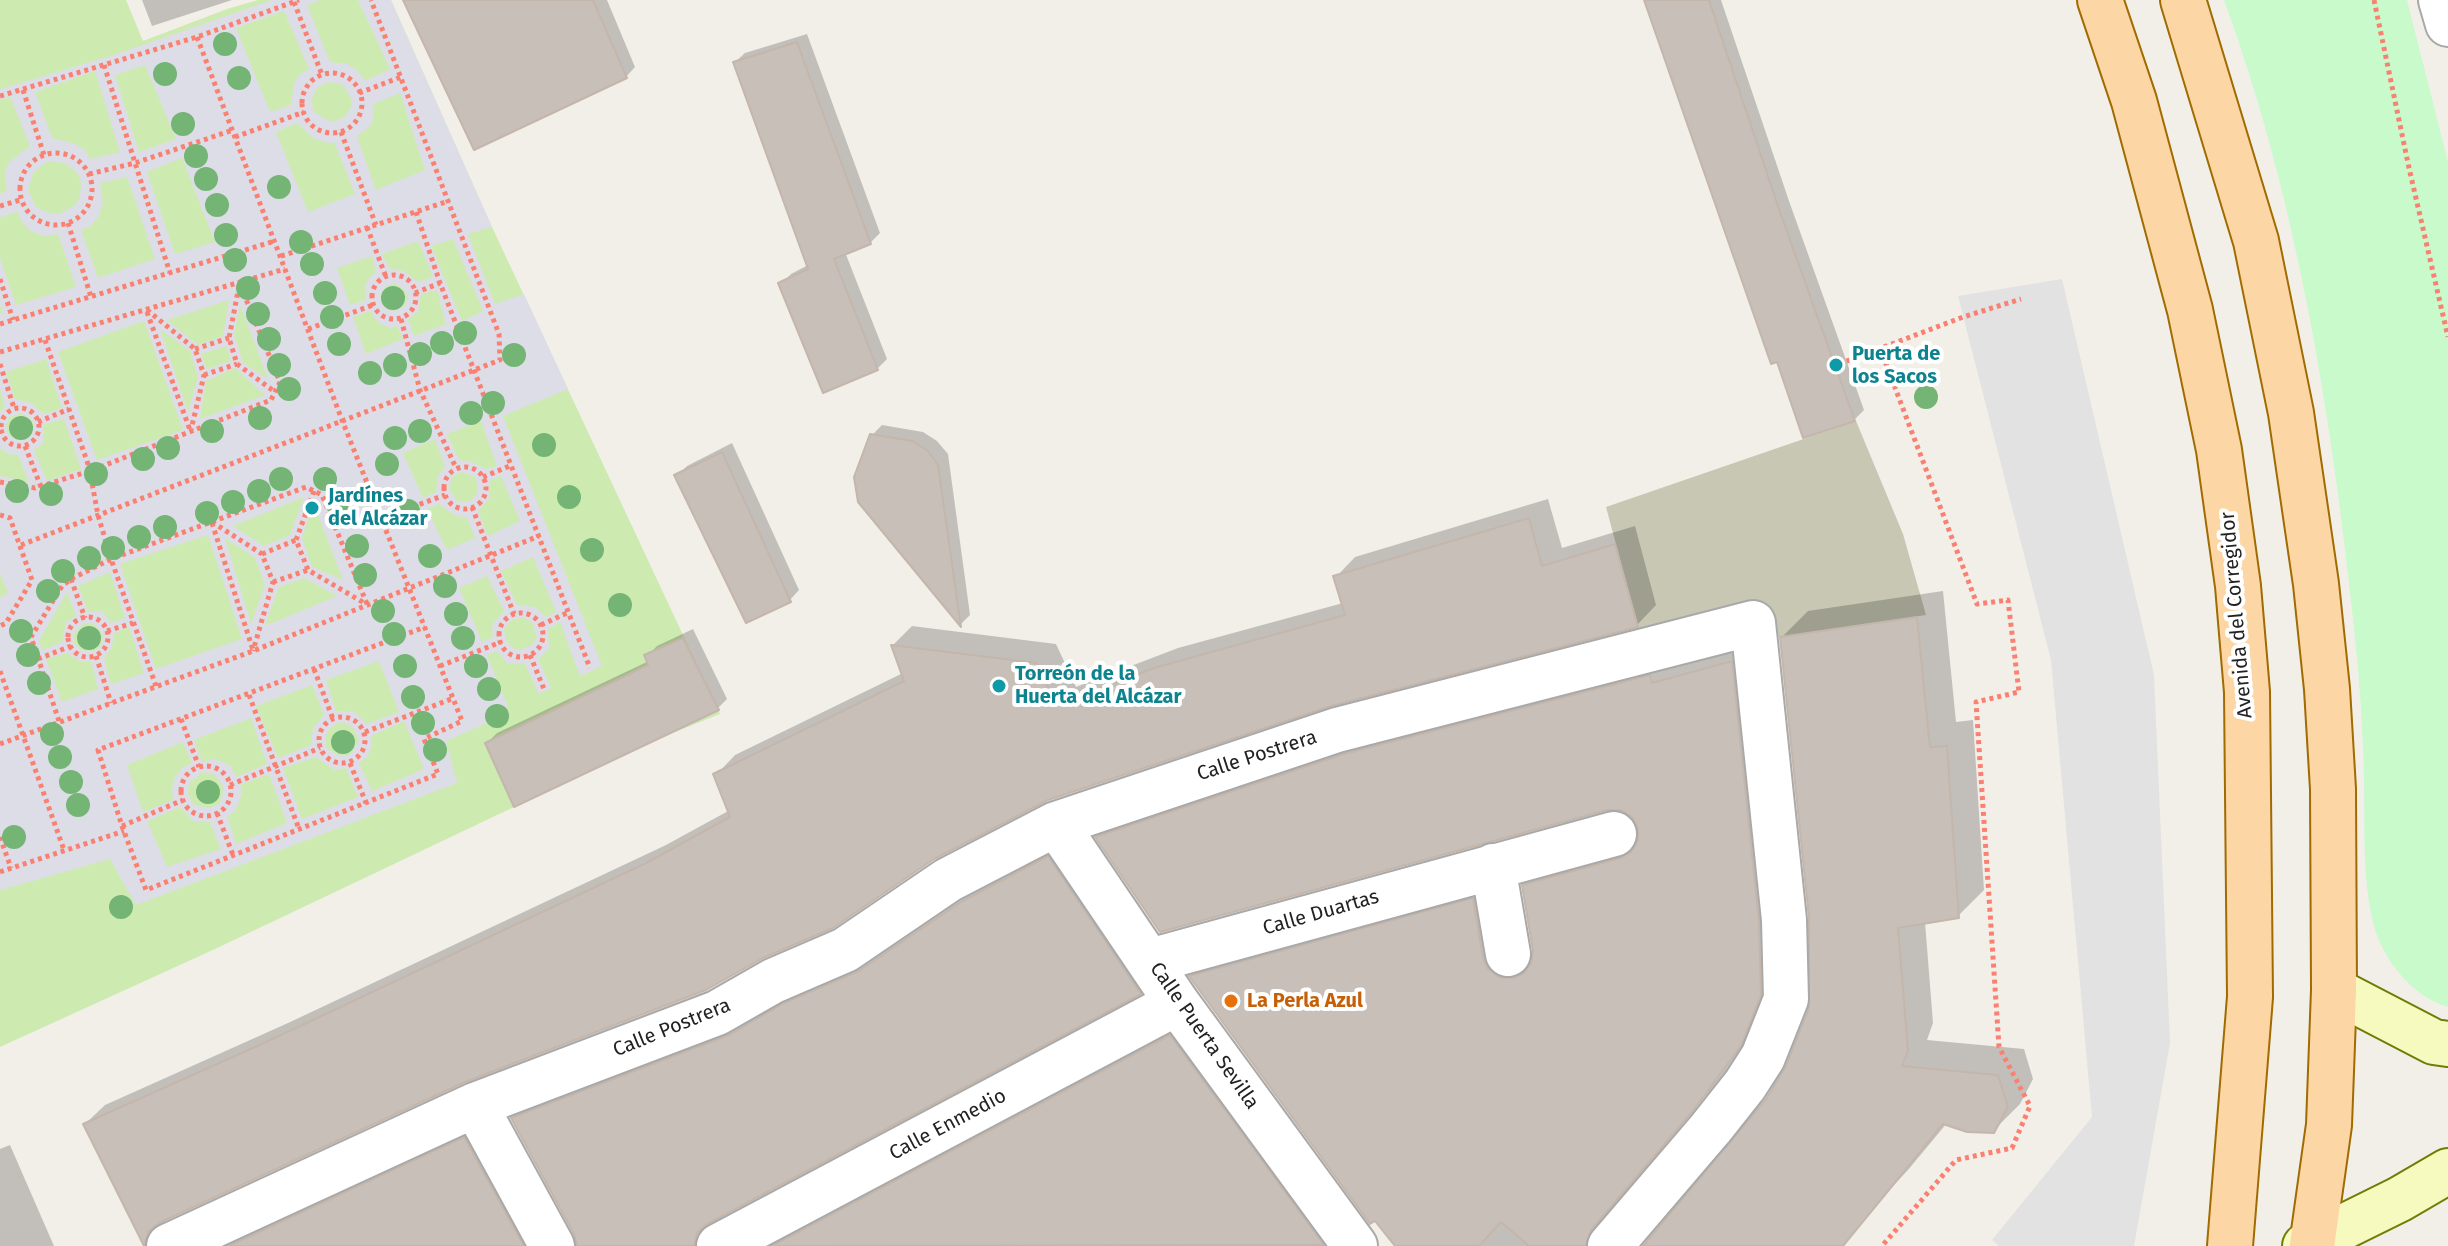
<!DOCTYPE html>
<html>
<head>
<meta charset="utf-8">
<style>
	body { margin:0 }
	canvas { display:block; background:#f2efe9 }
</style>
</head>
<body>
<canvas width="2448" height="1246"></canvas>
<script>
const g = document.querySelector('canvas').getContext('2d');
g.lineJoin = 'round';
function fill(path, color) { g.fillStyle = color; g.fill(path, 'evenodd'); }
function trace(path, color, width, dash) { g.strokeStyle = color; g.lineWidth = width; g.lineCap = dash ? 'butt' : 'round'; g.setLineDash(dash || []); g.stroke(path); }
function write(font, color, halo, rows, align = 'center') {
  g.font = font + ' "Fira Sans",sans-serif'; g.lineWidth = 8; g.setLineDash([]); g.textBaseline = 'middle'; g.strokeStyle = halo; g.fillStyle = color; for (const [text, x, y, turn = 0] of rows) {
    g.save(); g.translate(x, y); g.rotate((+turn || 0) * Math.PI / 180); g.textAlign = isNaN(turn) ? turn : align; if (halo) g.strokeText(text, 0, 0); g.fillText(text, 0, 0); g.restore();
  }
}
fill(new Path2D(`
	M1856 421 1903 534 1926 615 1778 637 1769 610 1642 641 1606 507Z`), '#c7c7b4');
fill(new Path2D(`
	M0 0H126L143 41 227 9 258 0H391L492 227 720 714 655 740 215 949 0 1047Z`), '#cdebb0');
fill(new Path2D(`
	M2224 0H2407L2448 162V1007C2413 997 2383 960 2374 926 2362 879 2365 829 2364 781 2363 727 2359 673 2353 619 2331 412 2296 196 2224 0Z`), '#c8facc');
fill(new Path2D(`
	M2062 279 2154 675 2170 1043 2134 1246H1999L1992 1240 2092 1117 2051 660 1958 296Z`), '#e2e2e2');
fill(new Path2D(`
	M272 0H320L307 5 330 62 347 64 356 69 365 81 390 69 358 0H391L492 227 468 234 495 304 524 294 568 389 503 416 602 666 580 676 560 622 548 629 549 649 538 659 551 688 539 694 525 664 507 663 497 651 487 655 508 707 487 723 446 741 457 783 136 905 110 859 0 890V597L8 593 0 573V476L29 482 18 455 8 454 0 448V412L5 406 0 389V314L3 313 0 304V258L16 305 76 287 58 234 45 236 32 232 22 222 17 212 0 217V194L7 191 5 175 8 163 30 146 10 96 0 100V89L114 55ZM284 11 309 69 298 76 294 84 291 105 270 112 236 28ZM145 65 176 139 139 152 115 75ZM95 71 120 152 90 159 85 150 75 144 52 138 35 92ZM329 82 342 84 352 100 351 107 344 118 331 122 314 112 311 100 317 88ZM400 93 425 170 376 190 357 137 372 124 374 104ZM297 123 313 138 328 143 334 142 355 194 308 212 276 132ZM182 158 215 242 175 254 147 172ZM48 161 65 163 78 174 81 182 80 198 75 205 60 214H51L36 207 28 190 33 173ZM127 177 155 259 98 278 81 230 90 226 99 216 103 202 100 183ZM453 239 483 311 462 321 431 246ZM418 241 433 277 418 282 404 271 390 269 382 254ZM372 256 376 272 369 278 365 286 366 300 350 305 337 268ZM394 283 403 288 408 296 405 306 391 311 383 306 380 296 385 287ZM437 290 446 324 414 336 408 319 418 312 421 294ZM229 300 223 336 198 345 167 320ZM240 306 241 307 268 379 243 363 234 334ZM371 311 375 319 383 325 390 328 397 326 403 339 366 354 353 317ZM144 321 183 430 97 460 58 352ZM160 329 190 351 198 377 188 412ZM226 346 231 361 207 369 201 354ZM46 359 62 408 44 414 31 403 15 399 6 372ZM235 368 265 395 200 419 206 381ZM22 413 33 421 34 429 30 437 21 441 9 436 6 426 9 417ZM64 419 81 469 47 481 34 450 43 444 44 424ZM481 421 497 466 486 469 472 462 459 460 447 434ZM435 439 445 467 438 476 436 492 423 498 403 453ZM461 472 475 477 478 486 476 495 469 502 458 501 449 490 452 477ZM501 476 520 521 488 536 478 511 489 499 490 481ZM304 497 290 535 264 546 233 526ZM313 504H314L343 580 312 567 302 538ZM439 504 454 515 467 518 475 538 447 550 427 509ZM208 535 242 639 156 669 120 564ZM225 538 255 558 265 585 251 624ZM533 557 556 612 546 617 535 607 517 605 501 571ZM110 572 125 618 111 623 102 611 88 612 78 586ZM487 576 504 611 492 625 493 637 482 642 459 588ZM304 578 337 596 265 626 279 587ZM67 592 76 616 66 622 62 642 42 650 39 641ZM522 617 532 622 537 637 532 645 518 650 513 648 506 640 504 629 512 620ZM84 623 94 624 103 635 102 645 95 651 81 650 74 643V633ZM129 627 144 673 111 684 104 658 112 647 114 633ZM67 653 81 662 91 661 98 689 62 702 46 659ZM379 661 399 712 367 724 354 712 336 711 326 680ZM312 685 324 715 313 728 311 745 278 758 256 706ZM251 718 267 764 236 777 231 767 222 761 212 759 202 762 194 740ZM404 721 424 769 372 791 359 763 367 757 372 746 371 736ZM341 722 352 726 359 740 351 754 341 756 327 749 325 737 331 727ZM183 742 192 763 182 768 175 777 172 789 173 800 143 812 127 765ZM316 757 334 770 346 768 358 797 302 819 283 768ZM203 772 214 774 224 787 220 803 210 808 194 805 188 794 189 783ZM269 774 287 823 236 844 227 816 235 811 242 793 240 785ZM180 807 193 821 210 822 221 849 167 867 147 821Z`), '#dddde8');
fill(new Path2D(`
	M142 0H232L152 26Z
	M406 0H607L635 67 626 77Z
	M1646 0H1721L1789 201 1864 410 1854 420Z
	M807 34 880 233 870 243 845 252 887 359 877 369 781 284 791 274 808 265 735 62 745 53Z
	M882 425 923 432 937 441 948 454 970 615 961 624 864 508 855 486 858 469 872 435Z
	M732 443 799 590 790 600 677 476 687 466Z
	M1548 499 1562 548 1635 526 1656 605 1637 625 1330 704 1044 800 464 1080 166 1218 164 1226 145 1245 85 1124 105 1105 288 1023 666 845 730 810 716 775 735 755 903 673 893 645 912 626 1056 644 1076 687 1178 648 1343 603 1336 577 1355 557Z
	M1943 591 1956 722 1973 720 1984 890 1958 916 1925 922 1933 1023 1927 1040 2024 1049 2033 1079 2020 1104 1993 1131 1947 1123 1908 1170 1837 1246H1397L1192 976 1218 950 1499 873 1526 951 1535 952 1524 886 1550 859 1640 835V828L1634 815 1622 808 1098 838 1124 811 1758 636 1787 967 1751 1042 1617 1202 1611 1213 1632 1245 1646 1244 1766 1102 1788 1067 1811 1008V917L1782 637 1808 611Z
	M693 629 727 699 717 709 487 743 497 733 649 661 647 656 657 646Z
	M1075 831 1166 966 1140 992 720 1216 723 1231 1197 1010 1358 1246H175L491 1112 565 1241 578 1245 576 1234 513 1119 540 1092 990 875Z
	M10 1145 54 1246H0V1149Z`), '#0003');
const building = new Path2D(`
	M403 0H593L627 78 474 150Z
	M1644 0H1709L1780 212 1855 421 1803 438 1777 362 1771 364Z
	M797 42 871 244 834 259 878 370 823 393 778 283 808 269 733 62Z
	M870 434 913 441 928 451 938 465 961 627 858 502 854 477Z
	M722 452 791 602 746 623 674 475Z
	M1529 518 1542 566 1615 544 1638 627 1331 706 1048 800 934 859 833 928 763 958 706 990 465 1082 159 1223 148 1232 144 1246 83 1124 266 1042 644 864 730 817 713 774 904 681 891 645 1037 663 1056 705 1157 667 1345 615 1333 576Z
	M1917 617 1930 747 1947 746 1959 918 1898 928 1908 1051 1902 1066 1998 1075 2008 1107 1994 1133 1967 1132 1943 1124 1843 1246H1643L1766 1099 1786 1066 1809 1008V918L1780 637Z
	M683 638 719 710 514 807 485 743 648 665 644 655Z
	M1732 661 1759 922 1761 995 1741 1046 1692 1112 1591 1230 1586 1246H1529L1501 1222 1479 1246H1395L1375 1221 1370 1224 1189 976 1473 898 1483 958 1488 969 1499 977 1513 978 1524 973 1531 963 1533 951 1522 885 1621 858 1631 852 1638 840V828L1632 817 1621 810H1607L1160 932 1095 837 1344 754 1650 675 1652 683Z
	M1048 856 1141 994 707 1224 697 1233 694 1246H577L574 1234 511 1118 729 1035 784 1003 859 971 961 902Z
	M1170 1035 1324 1245 772 1246Z
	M464 1137 524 1246H229Z`);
fill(building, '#c7bfb8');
trace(building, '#c4b6ab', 2);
const street = new Path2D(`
	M2441 0 2448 24
	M1056 824 1177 1003 1355 1246
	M1493 866 1508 954
	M1150 961 1614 834
	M475 1105 552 1246
	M169 1246 475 1105 717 1013 773 981 845 950 948 880 1056 824 1337 730 1753 623 1784 920 1786 999 1763 1057 1745 1085 1711 1128 1610 1246
	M719 1246 1177 1003`);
const secondary = new Path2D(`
	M2334 990 2434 1042 2448 1044
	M2305 1246 2400 1199 2448 1171`);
const primary = new Path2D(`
	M2100 0 2134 101 2190 310 2219 450 2238 586 2247 692 2250 997 2230 1246
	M2183 0 2256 241 2291 413 2316 584 2327 689 2333 789 2334 990 2329 1125 2312 1246`);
trace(street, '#a9a9a9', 48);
trace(secondary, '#707d05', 48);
trace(primary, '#a06b00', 48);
trace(new Path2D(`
	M2374 0 2409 168 2448 337
	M294 2 322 75
	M197 37 342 420 462 721 424 739 438 774 146 890 122 826 98 750 425 627
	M104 65 170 273
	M302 103a30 30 0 1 1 60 0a30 30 0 1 1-60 0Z
	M23 90 44 155
	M359 93 401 77
	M0 96 197 37 299 0
	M341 132 376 225
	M235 137 304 112
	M20 189a36 36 0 1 1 72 0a36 36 0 1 1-72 0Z
	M89 174 135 163 233 130
	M0 206 20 200
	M416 212 440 283 590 668
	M68 223 91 297
	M367 227 386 277
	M281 256 449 201
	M372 297a22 22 0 1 1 44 0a22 22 0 1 1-44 0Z
	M0 279 13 320
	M239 286 229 338 237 364 275 392
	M415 293 440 283
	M147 310 195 349 204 375 191 430
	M147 312 190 430
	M401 319 420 390 456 468
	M0 324 275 241
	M308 329 373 305
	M45 340 89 467 98 515 111 559 156 686
	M1880 348 1977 604 2008 600 2019 692 1976 702 1999 1047 2030 1106 2012 1148 1956 1160 1882 1246
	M195 349 229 338
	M0 352 285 269
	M0 364 14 408
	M1839 364 1963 317 2021 299
	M204 375 237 364
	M1 427a19 19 0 1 1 38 0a19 19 0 1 1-38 0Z
	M38 422 69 409
	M25 446 41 487
	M444 488a21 21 0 1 1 42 0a21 21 0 1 1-42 0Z
	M483 477 512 465
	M0 482 35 488 90 471 271 400 280 382 239 282
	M314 491 296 540 308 570 366 604
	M472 507 514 614
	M0 515 10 518 32 580 6 623 0 626
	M382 518 445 495
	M212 522 262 554 273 582 253 651
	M212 523 253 650
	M21 545 500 360 499 334 371 0
	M262 554 296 540
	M71 579 85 618
	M273 582 308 570
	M499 635a22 22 0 1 1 44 0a22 22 0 1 1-44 0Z
	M68 637a20 20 0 1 1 40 0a20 20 0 1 1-40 0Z
	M541 625 569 612
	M107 631 133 623
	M530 655 544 689
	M96 656 111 703
	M38 659 71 646
	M440 666 501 642
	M314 669 333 719
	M0 671 64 850
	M249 695 299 829
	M319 740a23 23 0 1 1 46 0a23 23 0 1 1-46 0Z
	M181 719 199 767
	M59 721 31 637 62 586 71 579 111 559 306 487 322 495 367 604
	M365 732 454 698
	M0 744 253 651 539 536
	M350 763 366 803
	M181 791a25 25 0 1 1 50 0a25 25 0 1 1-50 0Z
	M230 785 320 748
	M217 813 233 855
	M122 826 183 800
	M0 837 11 868
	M0 872 124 831`), '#fa8072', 5, [4, 4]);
trace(street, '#fff', 44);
trace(secondary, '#f7fabf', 44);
trace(primary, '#fcd6a4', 44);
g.fillStyle = '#74b475';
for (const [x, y] of [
	[225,44],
	[165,74],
	[239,78],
	[183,124],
	[196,156],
	[206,179],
	[279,187],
	[217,205],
	[226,235],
	[301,242],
	[235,260],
	[312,264],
	[248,288],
	[325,293],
	[393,298],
	[258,314],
	[332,317],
	[465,333],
	[269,339],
	[442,343],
	[339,344],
	[420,354],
	[514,355],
	[279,365],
	[395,365],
	[370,373],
	[289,389],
	[1926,397],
	[493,403],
	[471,413],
	[260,418],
	[21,428],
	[212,431],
	[420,431],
	[395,438],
	[544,445],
	[168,448],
	[143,459],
	[387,464],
	[96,474],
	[281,479],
	[325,479],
	[17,491],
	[259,491],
	[51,494],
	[569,497],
	[233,502],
	[337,503],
	[408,511],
	[207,513],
	[165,527],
	[139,537],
	[357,546],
	[113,548],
	[592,550],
	[430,556],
	[89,558],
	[63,571],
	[365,575],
	[445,586],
	[48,591],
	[620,605],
	[383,611],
	[456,614],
	[21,631],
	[394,634],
	[89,638],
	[463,638],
	[28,655],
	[405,666],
	[476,666],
	[39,683],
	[489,689],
	[413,697],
	[497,716],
	[423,723],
	[52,734],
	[343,742],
	[435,750],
	[60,757],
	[71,782],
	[208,792],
	[78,805],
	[14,837],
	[121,907]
]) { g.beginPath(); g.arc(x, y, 12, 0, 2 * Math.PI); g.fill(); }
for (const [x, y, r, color] of [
	[1836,365,8,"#0f9aa8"],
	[312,508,8,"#0f9aa8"],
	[999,686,8,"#0f9aa8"],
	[1231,1001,8,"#e8710a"]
]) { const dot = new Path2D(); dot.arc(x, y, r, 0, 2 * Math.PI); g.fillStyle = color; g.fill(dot); trace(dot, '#fff', 3); }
write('bold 20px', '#0d838f', '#fff', [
	["Puerta de",1852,354],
	["los Sacos",1852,377],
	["Jardínes",328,496],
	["del Alcázar",328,519],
	["Torreón de la",1015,674],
	["Huerta del Alcázar",1015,697]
], 'left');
write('20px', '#222', '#fff', [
	["Avenida del Corregidor",2237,615,-95],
	["Calle Postrera",1257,756,-18],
	["Calle Duartas",1321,913,-16],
	["Calle Postrera",672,1028,-22],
	["Calle Puerta Sevilla",1204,1036,55],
	["Calle Enmedio",948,1125,-28]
]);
write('bold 20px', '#c56008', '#fff', [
	["La Perla Azul",1247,1001]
], 'left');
</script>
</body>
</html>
